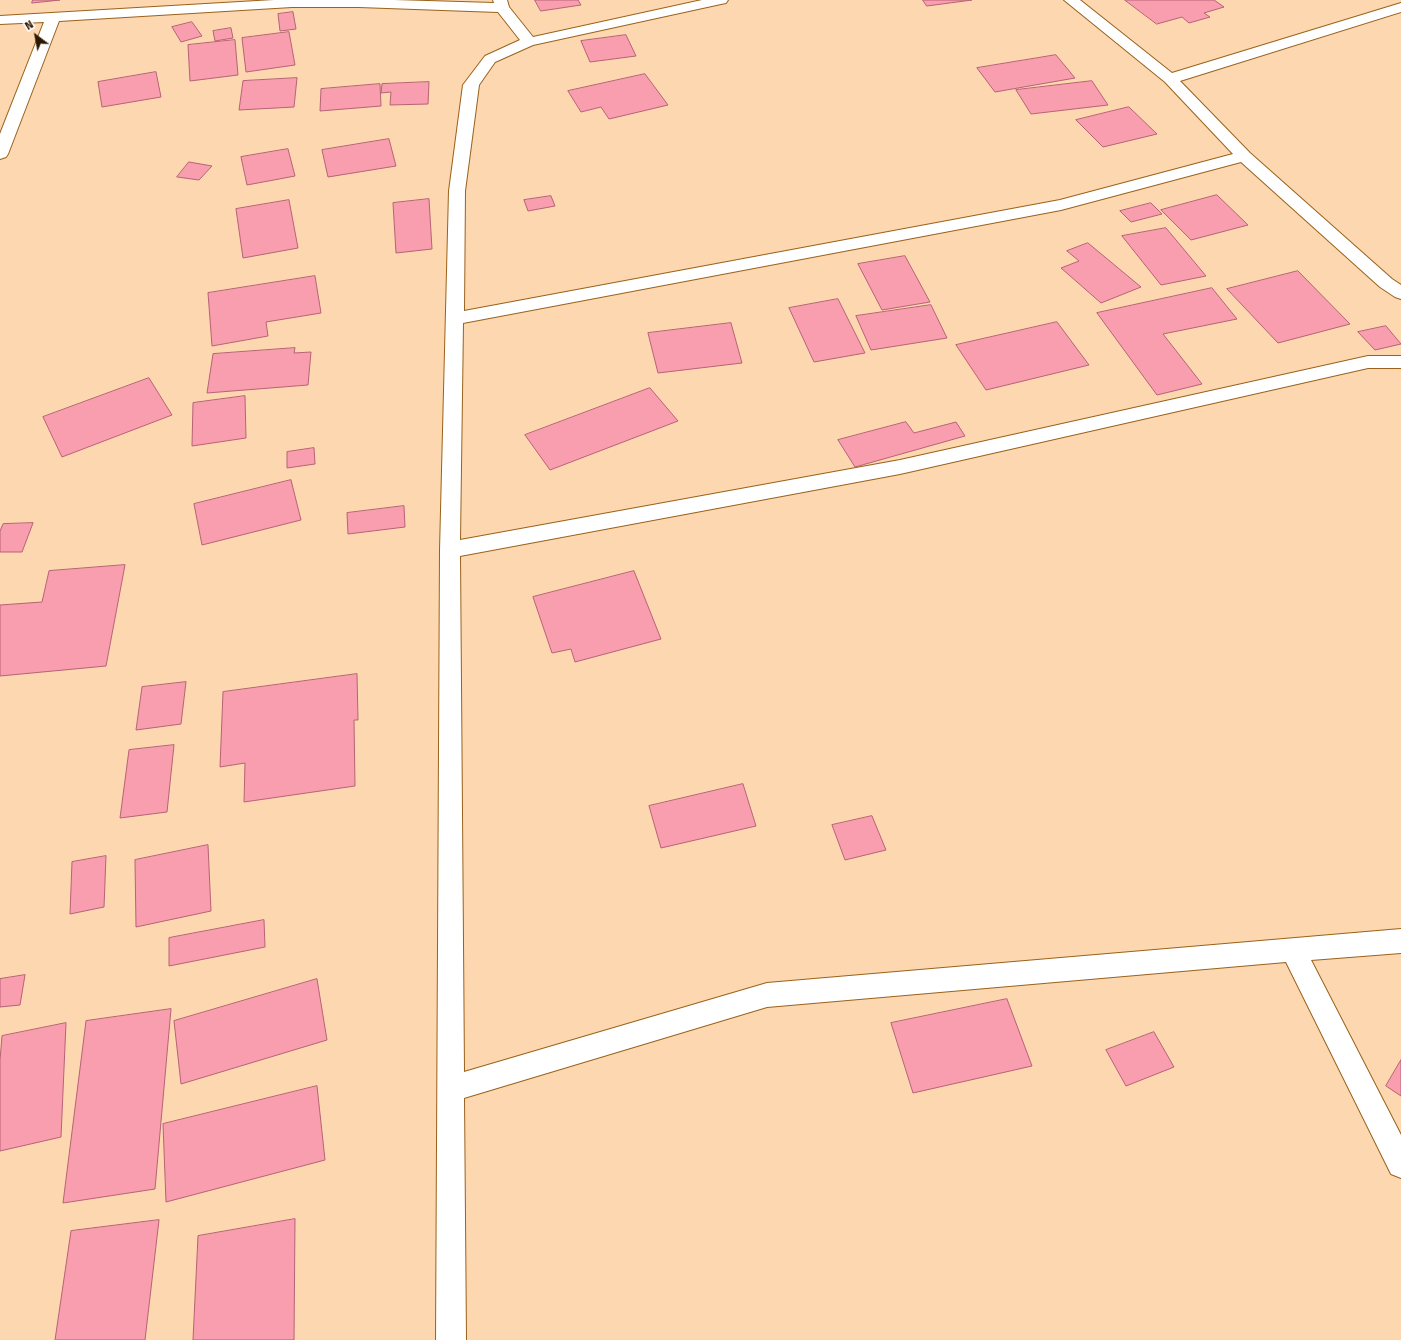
<!DOCTYPE html>
<html>
<head>
<meta charset="utf-8">
<style>
	body { margin:0 }
	#map { position:relative; width:1401px; height:1340px; overflow:hidden; background:#fcd7b0; font-family:"Fira Sans",sans-serif }
	canvas { display:block }
	.north { position:absolute; left:16px; top:16px; width:40px; height:40px; -webkit-text-stroke:3px #fff; paint-order:stroke; rotate:328deg; font-size:11px; font-weight:700; line-height:16px; text-align:center; color:#2f1800 }
	.north::after { content:''; display:block; margin:auto; width:14px; height:18px; background:#2f1800; clip-path:polygon(50% 0,100% 100%,50% 72%,0 100%) }
</style>
</head>
<body>
<div id="map">
<canvas width="1401" height="1340"></canvas>
<div class="north">N</div>
</div>
<script>
const g = document.querySelector('canvas').getContext('2d');
g.lineJoin = 'round';
function fill(path, color) { g.fillStyle = color; g.fill(path, 'evenodd'); }
function trace(path, color, width, dash) { g.strokeStyle = color; g.lineWidth = width; g.lineCap = dash ? 'butt' : 'round'; g.setLineDash(dash || []); g.stroke(path); }
const building = new Path2D(`
	M33 0H60L32 3Z
	M535 0H578L581 5 541 11Z
	M923 0H972L927 6Z
	M1125 0H1214L1224 7 1204 13 1210 17 1189 23 1182 17 1157 24Z
	M293 12 296 29 280 31 278 14Z
	M192 22 202 36 181 42 172 27Z
	M231 28 233 38 215 41 213 31Z
	M289 32 295 65 246 72 242 38Z
	M626 35 636 56 590 62 581 41Z
	M235 40 238 75 190 81 188 45Z
	M1056 55 1075 78 995 92 977 68Z
	M156 72 161 97 102 107 98 82Z
	M645 74 668 105 609 119 601 107 581 112 568 91Z
	M297 78 294 107 239 110 243 81Z
	M1092 81 1108 105 1031 114 1016 90Z
	M429 82 428 104 390 105 391 92 381 93 382 84Z
	M380 84 381 106 320 111 321 89Z
	M1129 107 1157 134 1103 147 1076 120Z
	M389 139 396 166 328 177 322 150Z
	M288 149 295 176 247 185 241 157Z
	M189 162 212 166 199 180 177 177Z
	M1217 195 1248 225 1191 240 1161 210Z
	M551 196 555 206 528 211 524 200Z
	M429 199 432 249 396 253 393 203Z
	M289 200 298 248 243 258 236 209Z
	M1151 203 1162 214 1131 222 1120 211Z
	M1166 228 1206 276 1161 285 1122 236Z
	M1088 243 1141 287 1101 303 1061 268 1079 261 1067 251Z
	M905 256 930 302 882 310 858 264Z
	M1298 271 1350 324 1278 343 1227 289Z
	M315 276 321 313 266 322 268 336 212 346 208 293Z
	M1212 288 1237 319 1163 334 1202 384 1157 395 1097 313Z
	M838 299 865 353 814 362 789 308Z
	M931 305 947 338 871 350 856 316Z
	M1057 322 1089 365 986 390 956 345Z
	M731 323 742 363 658 373 648 333Z
	M1386 326 1401 344 1375 350 1358 332Z
	M295 348 294 353 311 352 308 385 207 393 213 354Z
	M149 378 172 415 62 457 43 417Z
	M650 388 678 421 550 470 525 435Z
	M245 396 246 438 192 446 193 403Z
	M906 422 914 433 956 422 965 436 855 467 838 440Z
	M314 448 315 464 287 468V452Z
	M291 480 301 520 202 545 194 504Z
	M404 506 405 527 348 534 347 513Z
	M33 523 22 552H0V531L3 524Z
	M125 565 106 666 0 676V605L42 602 49 571Z
	M634 571 661 639 575 662 571 649 552 653 533 597Z
	M357 674 358 720H354L355 786 244 802 245 763 220 767 223 692Z
	M186 682 181 724 136 730 142 687Z
	M174 745 167 812 120 818 129 750Z
	M743 784 756 826 661 848 649 806Z
	M872 816 886 850 845 860 832 825Z
	M208 845 211 911 136 927 135 860Z
	M106 856 104 907 70 914 72 862Z
	M264 920 265 947 169 966V938Z
	M25 975 20 1005 0 1007V979Z
	M317 979 327 1040 181 1084 174 1021Z
	M1007 999 1032 1066 913 1093 891 1023Z
	M171 1009 155 1189 63 1203 86 1021Z
	M66 1023 61 1137 0 1151V1060L2 1036Z
	M1154 1032 1174 1067 1126 1086 1106 1050Z
	M1401 1060V1096L1386 1086Z
	M317 1086 325 1160 166 1202 163 1124Z
	M295 1219 294 1340H193L198 1236Z
	M159 1220 145 1340H55L71 1231Z`);
fill(building, '#f89eaf');
trace(building, '#b76275', 1);
const minor = new Path2D(`
	M274 0H394L494 3 493 0H507L509 7 533 37 702 0H728L726 3 721 4 533 45 495 62 479 85 465 191 464 311 1060 200 1233 154 1165 82 1064 0H1080L1172 73 1401 3V12L1180 81 1250 153 1392 279 1401 285V299L1395 297 1380 287 1241 162 1061 210 463 323 460 540 900 460 1368 356H1401V368H1368L900 474 460 556 464 1072 767 983 1401 929V953L1311 960 1401 1135V1178L1391 1174 1286 962 767 1007 464 1098 466 1340H436L440 550 449 191 463 85 485 56 520 40 498 12 359 7H292L59 21 8 154 6 157 0 159V134L44 22 0 24V16Z`);
trace(minor, '#9a621b', 2);
fill(minor, '#fff');
</script>
</body>
</html>
